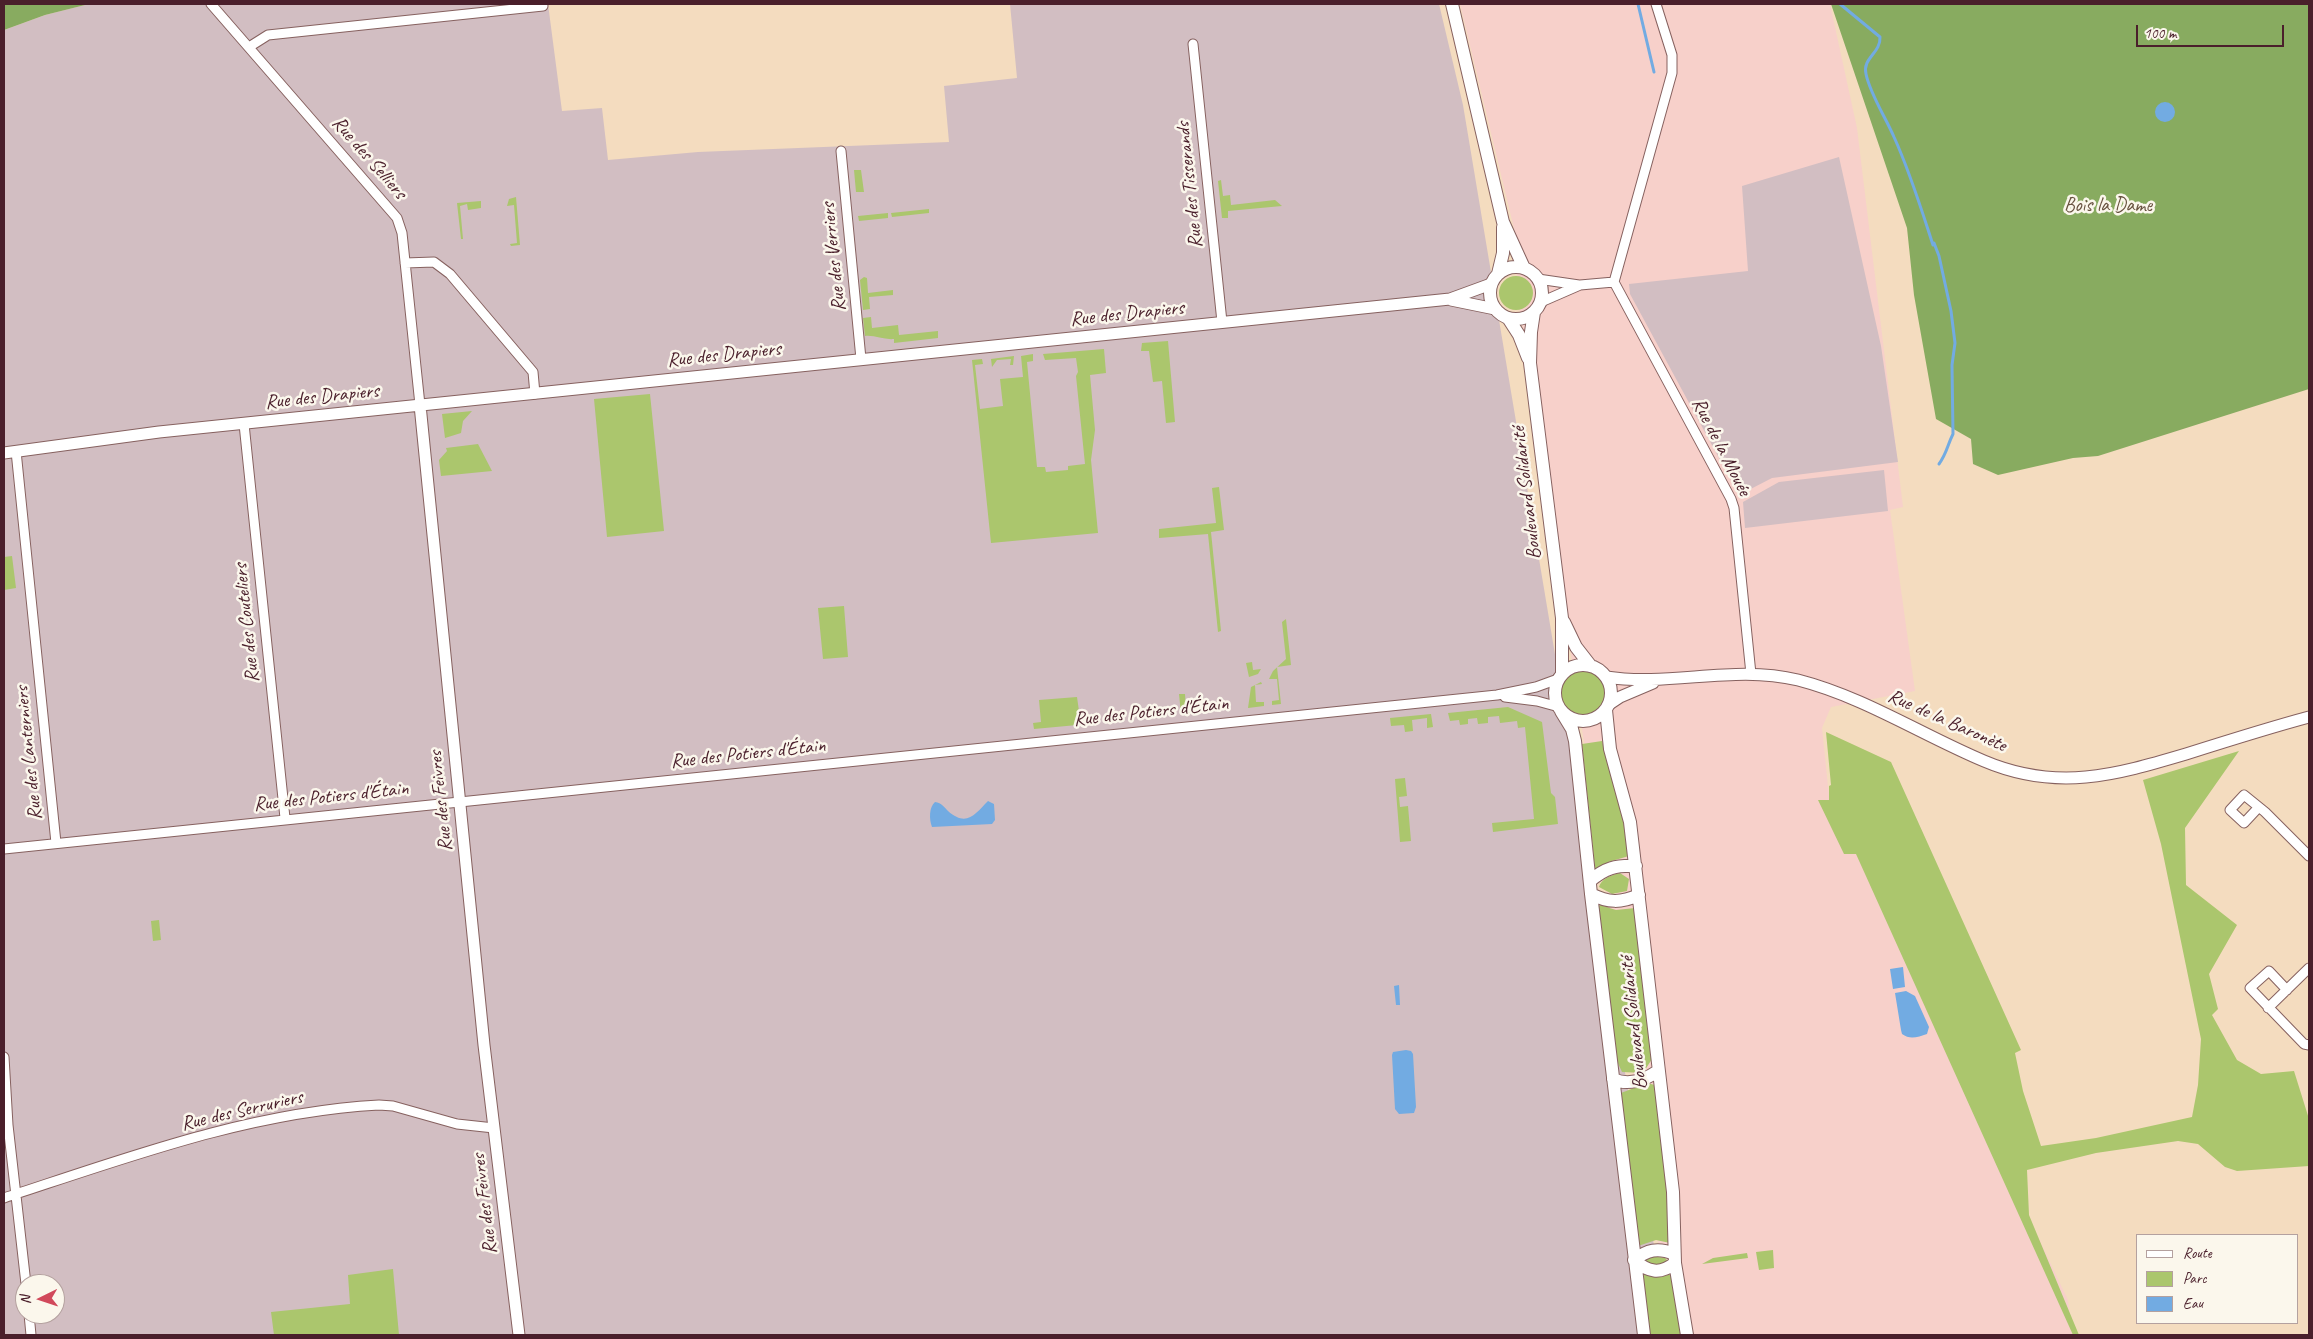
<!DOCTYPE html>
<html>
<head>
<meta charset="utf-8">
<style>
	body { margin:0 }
	#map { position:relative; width:2313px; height:1339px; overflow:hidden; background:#f4dcbf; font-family:Caveat,sans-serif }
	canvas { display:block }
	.frame { position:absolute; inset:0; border:5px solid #4a1f2b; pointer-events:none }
	.legend { position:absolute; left:2136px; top:1234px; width:162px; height:90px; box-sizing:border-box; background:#fbf7ec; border:1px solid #b4a19f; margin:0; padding:6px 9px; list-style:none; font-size:15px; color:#4a1f2b }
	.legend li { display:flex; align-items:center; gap:10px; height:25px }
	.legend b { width:25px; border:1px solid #b4a19f }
	.north { position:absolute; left:15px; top:1274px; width:50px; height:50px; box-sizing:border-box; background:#fbf7ec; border:1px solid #b4a19f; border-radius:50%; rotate:266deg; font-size:14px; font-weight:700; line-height:20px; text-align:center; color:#4a1f2b }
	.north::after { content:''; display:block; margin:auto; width:18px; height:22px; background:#d1495b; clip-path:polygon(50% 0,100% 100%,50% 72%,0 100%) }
	.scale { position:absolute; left:2136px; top:25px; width:148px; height:22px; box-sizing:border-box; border:2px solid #4a1f2b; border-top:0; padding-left:6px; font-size:15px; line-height:18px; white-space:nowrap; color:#4a1f2b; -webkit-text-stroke:4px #fbf7ec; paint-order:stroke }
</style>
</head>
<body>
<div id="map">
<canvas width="2313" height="1339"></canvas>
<div class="frame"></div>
<ul class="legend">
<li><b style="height:6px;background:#fff"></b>Route</li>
<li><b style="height:14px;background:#abc66d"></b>Parc</li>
<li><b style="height:14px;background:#72abe2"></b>Eau</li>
</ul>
<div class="north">N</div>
<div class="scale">100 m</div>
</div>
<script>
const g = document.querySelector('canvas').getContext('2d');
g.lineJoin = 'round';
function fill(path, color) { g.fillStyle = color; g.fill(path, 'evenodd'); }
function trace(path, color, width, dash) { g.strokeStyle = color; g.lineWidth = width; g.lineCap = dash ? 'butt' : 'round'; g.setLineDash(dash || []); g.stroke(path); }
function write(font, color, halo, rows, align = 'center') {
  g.font = font + ' Caveat,sans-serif'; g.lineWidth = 5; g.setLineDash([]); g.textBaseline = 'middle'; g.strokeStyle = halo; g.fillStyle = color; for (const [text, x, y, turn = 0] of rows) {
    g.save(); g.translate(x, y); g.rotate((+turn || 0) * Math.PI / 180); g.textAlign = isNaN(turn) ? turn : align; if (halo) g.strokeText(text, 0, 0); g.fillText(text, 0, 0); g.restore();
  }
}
fill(new Path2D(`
	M1460 4H1830L1857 128 1903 507 1890 510 1915 691 1831 707 1822 728 1829 796 2068 1300 2073 1335H1672L1517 291 1516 237Z`), '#f7d0ca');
fill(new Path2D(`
	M89 4H548L562 111 602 108 608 160 698 152 949 142 944 86 1017 78 1010 4H1439L1463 105 1669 1335H4V30L45 15ZM25 1284H55V1314H25Z
	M1839 157 1881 346 1898 462 1772 478 1739 495 1630 294 1629 284 1748 271 1742 186Z
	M1884 470 1888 511 1745 528 1743 502 1779 482Z`), '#d2bec2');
fill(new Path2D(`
	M854 170H861L864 192H856Z
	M1221 180 1223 196 1230 195 1231 205 1275 200 1282 206 1228 211V218H1222L1218 181Z
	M516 197 520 245 511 246 510 244 517 243 514 205 507 206 509 199Z
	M481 201V208L468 210 467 204 460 206 463 239H461L457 203Z
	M929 209V213L892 217 891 213Z
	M888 213V218L859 221 858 216Z
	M1499 293a17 17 0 1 1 34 0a17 17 0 1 1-34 0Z
	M864 277 867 278 868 293 893 290V295L869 297 870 309 863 310 860 280Z
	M871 317 872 328 898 325 899 335 938 331V338L894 343V339C884 340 875 335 865 336L863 318Z
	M1168 341 1175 422 1166 423 1162 381 1153 382 1149 351H1141L1142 343Z
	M1104 349 1106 373 1090 375 1095 430 1091 460 1098 533 991 543 972 360 982 359 983 364 975 365 980 409 1003 406 1000 379 1023 377 1021 356 1033 354V361L1027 362 1037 467H1045L1046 472 1068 470V466L1085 464 1076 376 1078 372 1076 358 1045 360 1043 354Z
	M1014 356 1013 365H1010L1011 359 997 360 992 367 991 359Z
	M650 394 664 531 607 537 594 399Z
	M472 411 463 421 461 433 445 438 442 414Z
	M478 444 492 471 441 476 439 460 447 451 446 448Z
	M1219 487 1224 530 1211 532 1221 631 1218 632 1208 534 1159 538V529L1216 523 1212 488Z
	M12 556 16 588 4 590V557Z
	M844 606 848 657 823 659 818 608Z
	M1286 619 1291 665 1277 667 1281 704 1272 705V701L1279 700 1277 679H1269L1273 671 1286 659 1282 622Z
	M1252 662 1253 670 1261 669 1258 674 1249 677 1246 663Z
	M1561 693a22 22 0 1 1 44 0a22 22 0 1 1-44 0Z
	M1261 682 1262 684 1255 685 1256 702H1264V706L1248 708 1251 687Z
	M1179 694H1185L1186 709 1194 708V713L1181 714Z
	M1077 697 1080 718 1088 724 1034 729 1033 723 1041 722 1039 700Z
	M1508 707 1542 722 1551 793 1555 797 1558 824 1493 832 1492 823 1534 819 1525 727 1518 728 1517 721 1500 723 1499 716 1488 717V723L1478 724 1477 718 1468 719V724L1460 725 1459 720 1450 721 1448 713Z
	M1431 714 1433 727 1427 728V718L1412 720 1413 731 1405 732 1404 725 1391 726 1390 718Z
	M1826 732 1891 762 2021 1050 2015 1053 2023 1091 2041 1146 2096 1138 2192 1117 2198 1085 2201 1039 2161 844 2143 780 2239 751 2185 828 2186 885 2237 925 2209 974 2218 1009 2212 1015 2237 1060 2261 1074 2294 1071 2309 1119V1166L2237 1171 2225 1167 2198 1144 2178 1141 2096 1153 2027 1170 2029 1215 2079 1335H2073L1856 854H1844L1818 800H1829V786L1831 785Z
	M1602 741 1624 825 1629 856 1608 862 1598 870 1595 869 1582 744Z
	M1405 778 1407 796 1399 797 1400 807 1408 806 1411 841 1400 842 1395 779Z
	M1620 873 1629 879 1627 891 1612 894 1599 887C1601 879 1611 875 1620 873Z
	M1600 905 1616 910 1635 908 1652 1059 1643 1073 1622 1072 1617 1061 1598 908Z
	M159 920 161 940 153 941 151 921Z
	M1647 1083 1655 1085 1669 1208 1670 1243 1656 1240 1638 1246 1621 1093Z
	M1773 1250 1774 1268 1759 1270 1756 1252Z
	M1747 1253 1748 1258 1702 1264 1713 1258Z
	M1651 1256 1665 1258 1668 1261 1661 1268 1645 1262Z
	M393 1269 399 1335H274L271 1312 350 1304 348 1275Z
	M1642 1274 1659 1277 1672 1274 1682 1335H1650Z`), '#abc66d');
fill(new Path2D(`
	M4 4H89L45 15 4 30Z
	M1831 4H2309V389L2098 456 2073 458 1998 475 1973 464 1971 439 1936 419 1914 295 1907 228Z`), '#88ab60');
fill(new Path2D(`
	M2155 112a10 10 0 1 1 20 0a10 10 0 1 1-20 0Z
	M988 801 994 804 995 820 992 824 932 827C929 819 929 807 935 802 942 803 944 807 948 811 967 828 976 813 988 801Z
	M1903 967 1905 987 1893 989 1890 969Z
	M1399 985 1400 1005H1396L1394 986Z
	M1906 991 1915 996 1929 1027 1927 1034C1918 1037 1910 1040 1902 1034L1901 1030 1895 993Z
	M1406 1050 1411 1051 1413 1054 1416 1107 1414 1113 1399 1114 1395 1109 1392 1055 1393 1052Z`), '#72abe2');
trace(new Path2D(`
	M1638 4 1654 72
	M1840 4 1880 37C1881 53 1862 58 1866 74 1870 94 1886 118 1894 137 1910 172 1921 208 1933 245L1934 243 1939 256 1951 311 1955 343 1952 365 1953 434C1947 446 1947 453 1939 464`), '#72abe2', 3);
const minor = new Path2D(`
	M211 4 397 218 402 233 420 405
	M1656 4 1672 55V73L1614 282 1731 499 1734 508 1751 674
	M1193 44 1222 322
	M249 47 268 35 543 6
	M841 151 861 359
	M405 263 434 262 450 274 533 372 535 394
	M1538 279 1579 285
	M1541 302 1580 285 1614 282
	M244 424 285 818
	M16 451 56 843
	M1505 697 1537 701 1559 707
	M2258 808 2244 823 2230 810 2244 795 2265 812 2309 856
	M4 849 1497 695 1536 687 1558 679
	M2287 990 2269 971 2250 988 2304 1044 2309 1045
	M2268 1008 2309 968
	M4 1057 8 1125 26 1284
	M4 1198C126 1158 249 1112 379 1105L393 1106 457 1124 494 1128
	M29 1314 31 1335`);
const tertiary = new Path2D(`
	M1451 300 1495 309
	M420 405 484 1045 519 1335
	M4 453 159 432 1450 299 1491 284
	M1606 677C1672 687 1733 664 1798 680 1864 697 1922 735 1984 761 2057 792 2115 775 2186 754 2227 741 2268 728 2309 717
	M1608 705 1620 697 1653 683`);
const secondary = new Path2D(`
	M1452 4 1503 222 1524 268
	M1490 293a26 26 0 1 1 52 0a26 26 0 1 1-52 0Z
	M1498 274 1503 253V227
	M1534 312 1531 332 1530 363 1562 618V674
	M1508 318 1519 335 1528 358
	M1564 622 1576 647 1590 665
	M1555 693a28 28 0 1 1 56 0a28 28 0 1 1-56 0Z
	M1606 710 1610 749 1630 822 1673 1192 1675 1263 1687 1335
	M1561 711 1572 729 1575 741 1591 894 1644 1335
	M1590 881C1605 868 1616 865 1636 866
	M1591 894C1608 903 1621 903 1639 895
	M1613 1079C1628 1086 1645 1080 1658 1071
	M1634 1260C1648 1272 1660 1275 1675 1263
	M1634 1260C1647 1250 1658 1247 1674 1254`);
trace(minor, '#86615f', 11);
trace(tertiary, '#86615f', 13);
trace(secondary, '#86615f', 14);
trace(minor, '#fff', 9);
trace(tertiary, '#fff', 11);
trace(secondary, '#fff', 12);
write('20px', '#4a1f2b', '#fbf7ec', [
	["Rue des Selliers",369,158,49],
	["Rue des Tisserands",1190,185,-96],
	["Rue des Verriers",834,257,-96],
	["Rue des Drapiers",1127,314,-6],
	["Rue des Drapiers",724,355,-6],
	["Rue des Drapiers",322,397,-6],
	["Rue de la Mouée",1721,447,63],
	["Boulevard Solidarité",1527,493,-97],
	["Rue des Couteliers",247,623,-96],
	["Rue des Potiers d'Étain",1151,712,-6],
	["Rue de la Baronète",1947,721,24],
	["Rue des Lanterniers",29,753,-96],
	["Rue des Potiers d'Étain",748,754,-6],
	["Rue des Potiers d'Étain",331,797,-6],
	["Rue des Feivres",441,801,-96],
	["Boulevard Solidarité",1634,1023,-96],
	["Rue des Serruriers",242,1111,-13],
	["Rue des Feivres",485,1204,-97]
]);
write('20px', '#67513f', '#fbf7ec', [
	["Bois la Dame",2108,206]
]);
</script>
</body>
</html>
